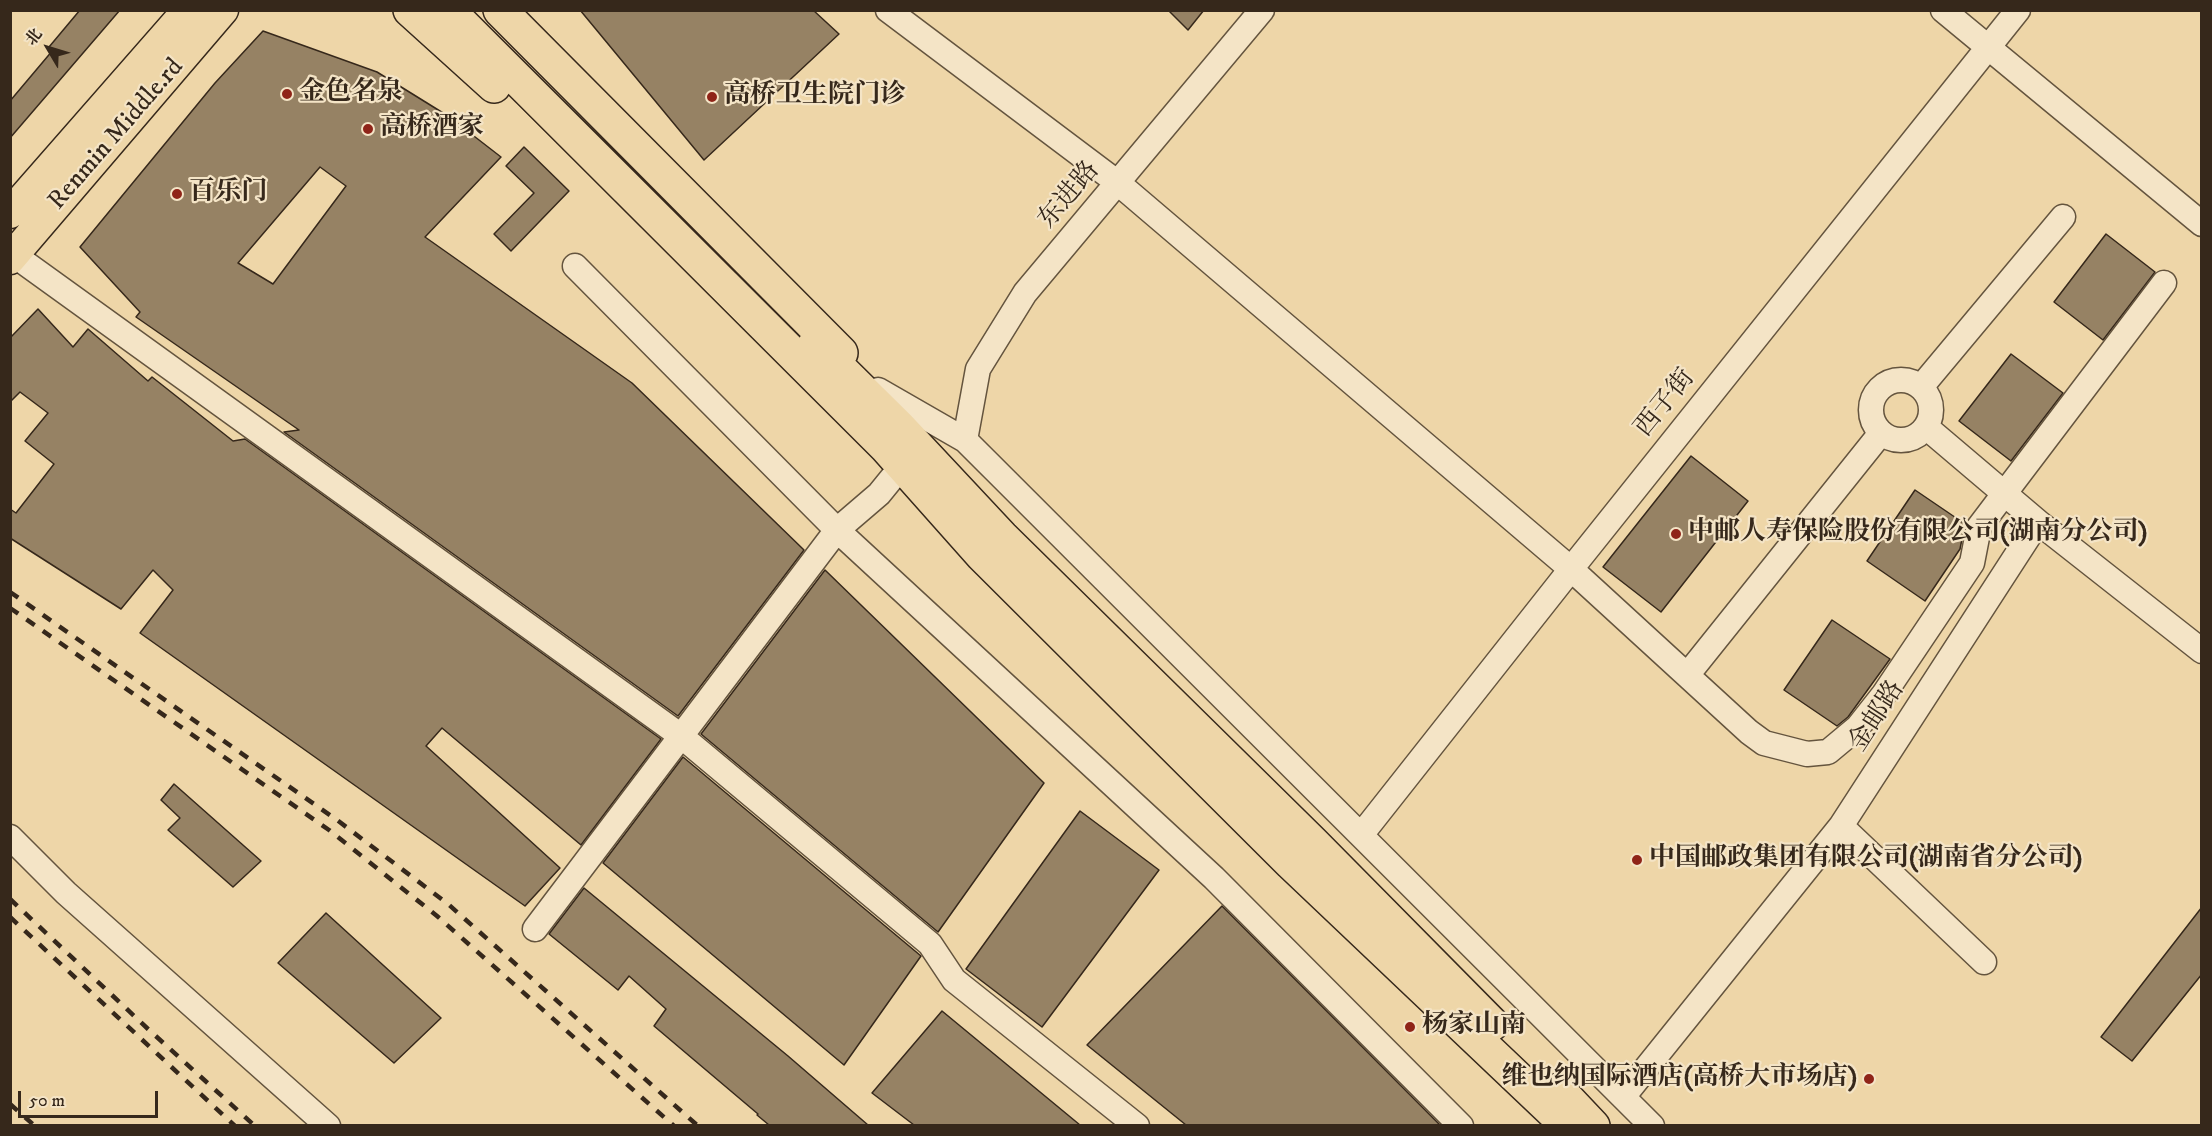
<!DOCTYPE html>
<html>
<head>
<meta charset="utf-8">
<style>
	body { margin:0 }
	#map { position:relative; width:2212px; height:1136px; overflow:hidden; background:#eed6a8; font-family:"IM FELL DW Pica","Noto Serif SC",serif }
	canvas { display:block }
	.frame { position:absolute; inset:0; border:12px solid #36281b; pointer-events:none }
	.north { position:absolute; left:18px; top:18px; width:60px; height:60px; -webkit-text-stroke:4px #f4e4c6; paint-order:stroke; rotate:308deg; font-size:16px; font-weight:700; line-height:24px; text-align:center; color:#36281b }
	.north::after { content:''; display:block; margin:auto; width:21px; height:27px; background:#36281b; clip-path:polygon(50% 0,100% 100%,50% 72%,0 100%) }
	.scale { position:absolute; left:18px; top:1091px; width:140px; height:27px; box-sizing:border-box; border:3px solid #36281b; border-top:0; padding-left:8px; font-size:18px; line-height:21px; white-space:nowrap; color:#36281b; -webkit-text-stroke:4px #f4e4c6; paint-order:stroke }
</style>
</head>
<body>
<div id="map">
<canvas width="2212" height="1136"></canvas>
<div class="frame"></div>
<div class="north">北</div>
<div class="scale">50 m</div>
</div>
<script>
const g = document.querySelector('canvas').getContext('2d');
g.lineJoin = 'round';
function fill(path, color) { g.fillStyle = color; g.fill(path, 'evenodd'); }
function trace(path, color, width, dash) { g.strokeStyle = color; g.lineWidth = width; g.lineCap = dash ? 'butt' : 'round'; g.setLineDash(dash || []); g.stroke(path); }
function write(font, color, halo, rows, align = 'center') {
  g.font = font + ' "IM FELL DW Pica","Noto Serif SC",serif'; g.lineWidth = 4.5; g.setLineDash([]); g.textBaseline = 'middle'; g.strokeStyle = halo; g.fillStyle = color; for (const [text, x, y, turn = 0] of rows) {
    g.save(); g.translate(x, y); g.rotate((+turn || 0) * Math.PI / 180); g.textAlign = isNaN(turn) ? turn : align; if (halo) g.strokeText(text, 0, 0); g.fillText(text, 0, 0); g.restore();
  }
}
const building = new Path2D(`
	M80 10H120L10 138V101L53 50 49 47Z
	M580 10H813L839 34 704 160Z
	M1168 10H1204L1188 30Z
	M263 31 377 72 448 116 501 157 425 237 632 383 804 550 678 716 284 432 299 430 136 317 140 312 80 247 215 83ZM320 167 346 186 273 284 238 263Z
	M524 147 569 191 511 251 494 234 534 193 506 166Z
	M2106 234 2155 272 2103 340 2054 302Z
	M38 309 73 347 88 329 148 381 152 377 233 441 245 439 661 739 581 845 442 728 426 746 560 868 525 906 140 633 173 590 153 570 121 609 10 538V509L16 513 54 464 25 441 48 413 20 392 10 402V338Z
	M2011 354 2063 393 2011 461 1959 421Z
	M1691 456 1748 501 1661 612 1603 567Z
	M1915 490 1965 524 1960 549 1925 601 1867 561Z
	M825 570 1044 783 938 932 701 734Z
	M1832 620 1890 659 1848 717 1837 726 1784 690Z
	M683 757 921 956 844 1065 603 863Z
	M174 784 261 861 233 887 168 830 180 818 161 800Z
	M1080 811 1159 870 1042 1027 966 969Z
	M584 888 788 1056 868 1125H769L757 1115 758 1114 654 1026 666 1009 629 976 618 990 549 934Z
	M1222 906 1440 1125H1186L1087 1045Z
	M2202 907V974L2132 1061 2101 1037Z
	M326 913 441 1018 394 1063 278 963Z
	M942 1011 1080 1125H914L872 1093Z`);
fill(building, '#968264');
trace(building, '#36281b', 1.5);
const minor = new Path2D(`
	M888 10 1118 183 1571 569 1749 732 1764 743 1807 754 1828 752 1858 727 1884 694 1972 563 1979 527 2164 283
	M1943 10 2202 224
	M14 255 681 736 930 944 954 980 1137 1126
	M575 266 837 530 1214 878 1461 1126
	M1871 410a30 30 0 1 1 60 0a30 30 0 1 1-60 0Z
	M1921 387 2063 217
	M878 390 965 440 1652 1126
	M1926 427 2038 522
	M965 440 978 369 1025 293 1262 10
	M1688 674 1881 433
	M1841 826 1984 962
	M1361 835 1571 569 2018 10
	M10 837 66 893 328 1126
	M535 929 837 530 879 494 892 478
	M1623 1097 1841 826 2038 522 2202 651`);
const major = new Path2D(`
	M10 213 188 10
	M10 259 223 10`);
const highway = new Path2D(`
	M410 10 494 86
	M448 10 886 447 982 555 1291 863 1568 1126
	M500 10 841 353
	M815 344 900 428 1002 537 1313 843 1492 1024
	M1559 1090 1593 1126`);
trace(minor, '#64543e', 27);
trace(major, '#36281b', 33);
trace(highway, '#36281b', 36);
trace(minor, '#f4e4c6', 24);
trace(major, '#eed6a8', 30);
trace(highway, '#eed6a8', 33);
trace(new Path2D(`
	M10 592 337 820 448 904 698 1126
	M10 608 329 830 437 916 674 1126
	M10 899 148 1029 255 1126
	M10 917 235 1126
	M10 1104 35 1126
	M10 1125 11 1126`), '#36281b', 4.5, [10, 10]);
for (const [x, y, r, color] of [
	[287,94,6,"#8f2418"],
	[712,97,6,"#8f2418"],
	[368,129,6,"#8f2418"],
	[177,194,6,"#8f2418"],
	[1676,534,6,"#8f2418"],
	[1637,860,6,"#8f2418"],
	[1410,1027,6,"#8f2418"],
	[1869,1079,6,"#8f2418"]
]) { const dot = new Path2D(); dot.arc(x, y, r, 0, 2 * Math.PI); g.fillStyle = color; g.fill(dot); trace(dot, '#f4e4c6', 2); }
write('bold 26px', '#36281b', '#f4e4c6', [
	["金色名泉",299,94],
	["高桥卫生院门诊",724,97],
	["高桥酒家",380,129],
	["百乐门",189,194],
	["中邮人寿保险股份有限公司(湖南分公司)",1688,534],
	["中国邮政集团有限公司(湖南省分公司)",1649,860],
	["杨家山南",1422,1027],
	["维也纳国际酒店(高桥大市场店)",1857,1079,"right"]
], 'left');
write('26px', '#36281b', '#f4e4c6', [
	["Renmin Middle.rd",117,135,-49],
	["东进路",1070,196,-50],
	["西子街",1666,404,-51],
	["金邮路",1878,717,-57]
]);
</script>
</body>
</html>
